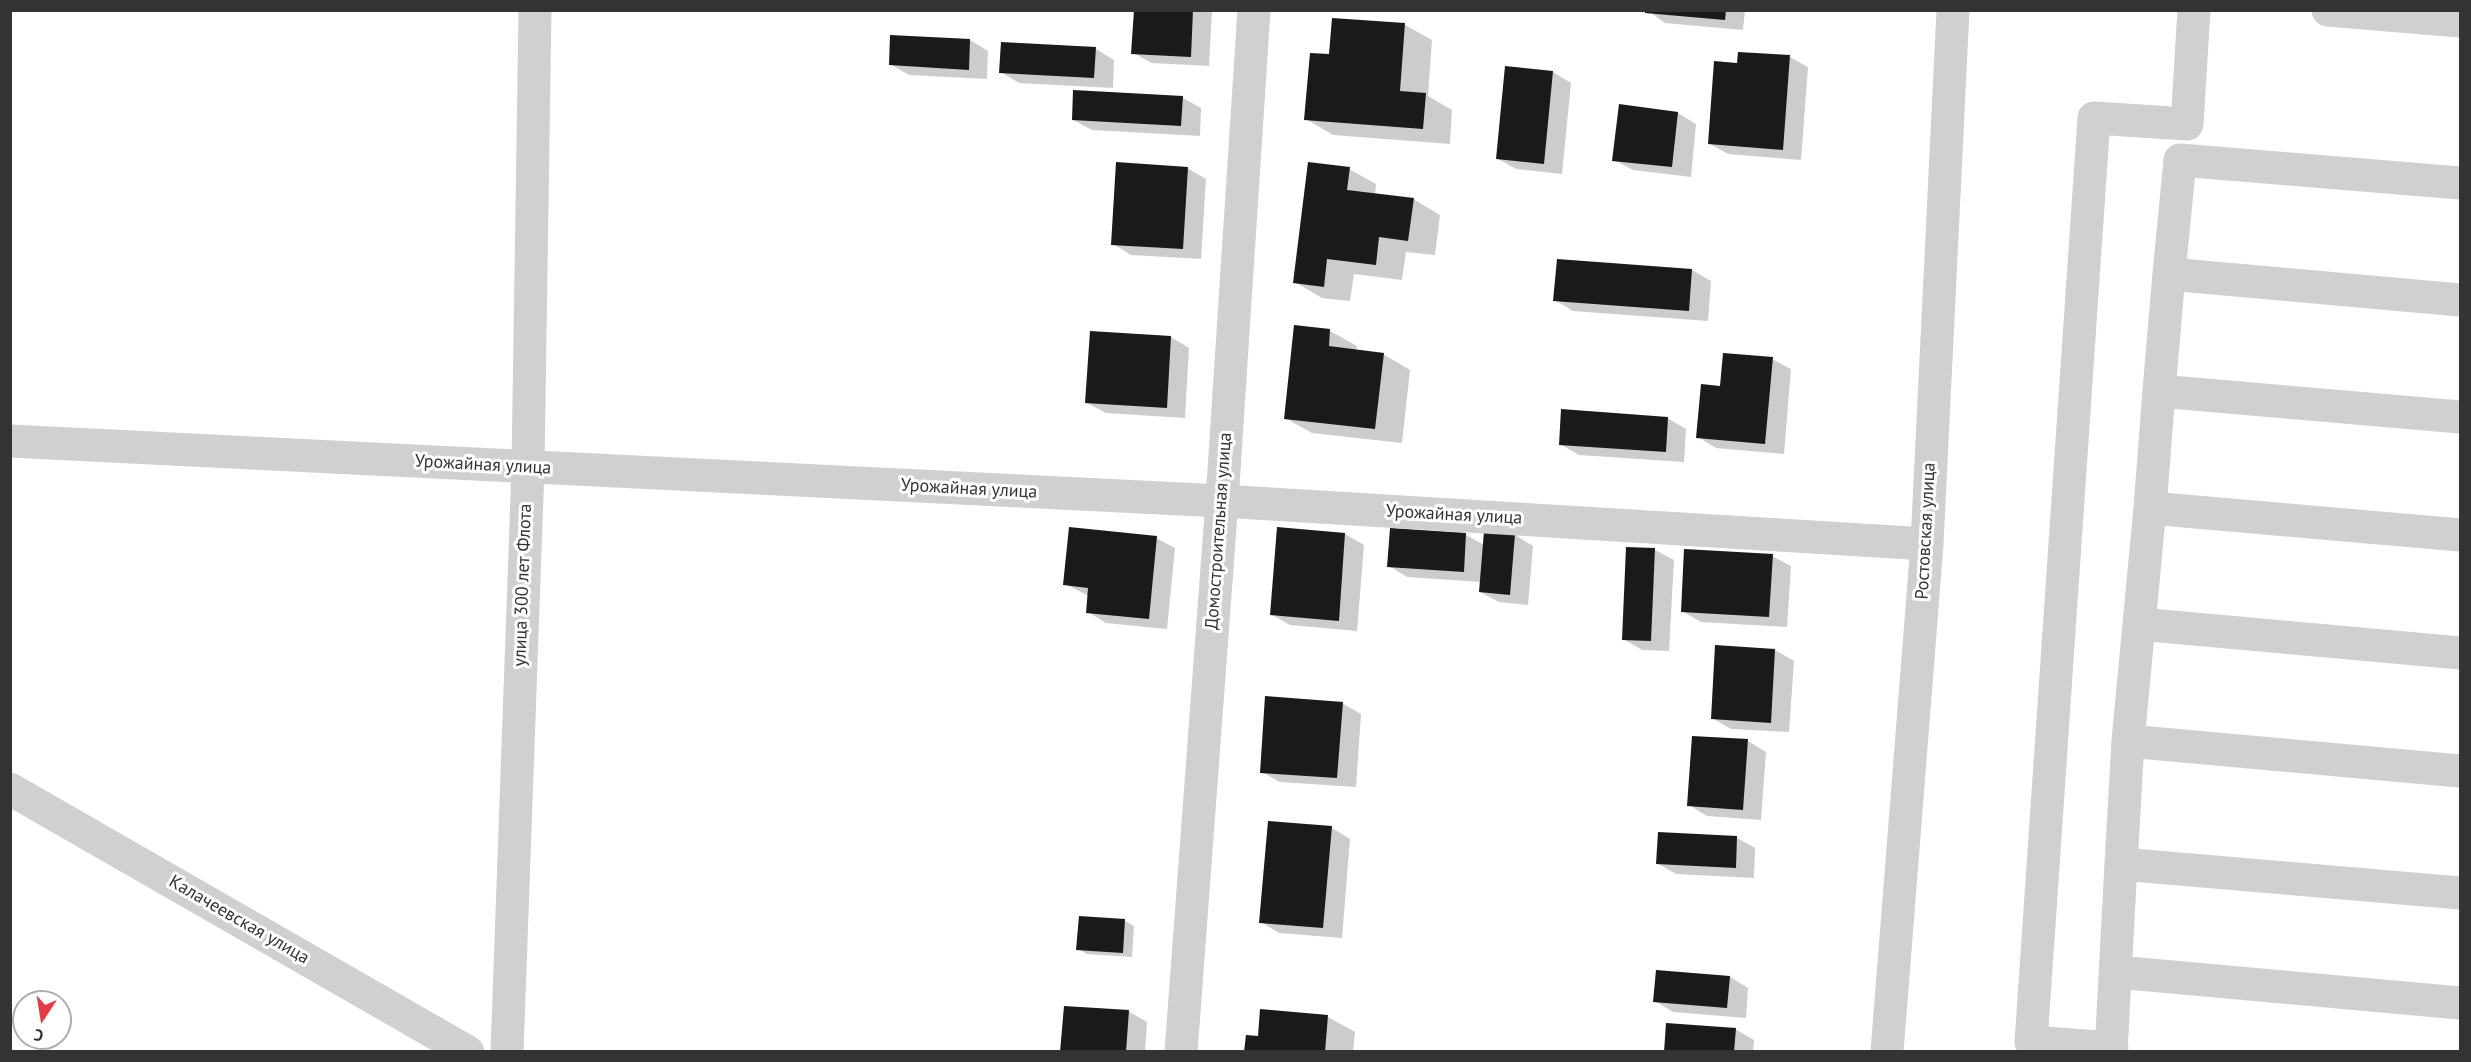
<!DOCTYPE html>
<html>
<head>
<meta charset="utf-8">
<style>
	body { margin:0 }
	#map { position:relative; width:2471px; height:1062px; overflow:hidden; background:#fff; font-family:"PT Sans",sans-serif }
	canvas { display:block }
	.frame { position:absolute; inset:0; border:12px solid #333; pointer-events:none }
	.north { position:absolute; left:12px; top:990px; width:60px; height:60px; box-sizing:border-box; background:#fff; border:2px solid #adadad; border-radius:50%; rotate:192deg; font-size:16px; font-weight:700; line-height:24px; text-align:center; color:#333 }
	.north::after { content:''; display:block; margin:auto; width:21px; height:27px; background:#e63946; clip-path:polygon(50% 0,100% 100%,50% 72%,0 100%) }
</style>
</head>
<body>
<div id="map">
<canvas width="2471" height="1062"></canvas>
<div class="frame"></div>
<div class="north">С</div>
</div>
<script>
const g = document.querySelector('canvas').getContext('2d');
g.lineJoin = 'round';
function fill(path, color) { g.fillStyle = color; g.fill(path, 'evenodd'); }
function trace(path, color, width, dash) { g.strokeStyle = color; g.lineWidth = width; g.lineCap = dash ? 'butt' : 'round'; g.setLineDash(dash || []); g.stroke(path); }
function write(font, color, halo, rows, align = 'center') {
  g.font = font + ' "PT Sans",sans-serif'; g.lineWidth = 6; g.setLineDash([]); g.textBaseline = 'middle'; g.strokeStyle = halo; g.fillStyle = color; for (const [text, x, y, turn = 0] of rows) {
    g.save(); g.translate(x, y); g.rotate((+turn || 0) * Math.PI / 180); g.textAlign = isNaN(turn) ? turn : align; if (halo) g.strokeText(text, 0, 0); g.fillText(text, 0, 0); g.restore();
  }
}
fill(new Path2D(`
	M1135 10H1212L1209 66 1152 63 1133 53Z
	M1647 10H1745L1743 30 1665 23Z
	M1334 20 1405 25 1432 40 1428 96 1452 110 1450 144 1333 135 1306 119 1331 56Z
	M970 40 988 51 987 79 909 75 890 64Z
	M1096 49 1114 60 1113 88 1019 83 1001 72Z
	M1790 57 1808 67 1801 160 1728 154 1710 144 1739 65Z
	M1553 72 1571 83 1562 174 1516 169 1498 159Z
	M1183 98 1201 108 1200 136 1092 130 1073 120Z
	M1620 106 1678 113 1696 124 1691 177 1633 170 1614 160Z
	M1187 168 1206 179 1201 259 1131 255 1113 244Z
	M1349 169 1376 184 1375 195 1413 199 1440 215 1435 255 1406 252 1402 280 1354 274 1350 301 1322 298 1295 282Z
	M1558 260 1692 270 1711 281 1708 321 1573 311 1555 300Z
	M1295 327 1330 331 1357 346 1356 351 1383 354 1410 370 1402 443 1312 433 1285 418Z
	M1171 337 1189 348 1185 418 1106 413 1087 403Z
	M1772 359 1791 369 1784 454 1716 448 1698 437 1721 388Z
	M1667 418 1686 429 1684 462 1579 455 1560 444Z
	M1278 529 1345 534 1364 545 1357 631 1290 625 1272 615Z
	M1391 530 1466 535 1484 545 1515 535 1533 546 1528 605 1499 602 1480 592 1481 582 1407 577 1389 566Z
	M1156 538 1175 548 1167 629 1106 623 1088 612 1089 596 1065 584Z
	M1628 548 1655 550 1674 560 1669 651 1642 650 1623 639Z
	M1772 556 1791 566 1787 627 1701 622 1682 611Z
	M1716 647 1775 650 1794 661 1789 732 1731 729 1712 718Z
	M1342 703 1361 714 1356 787 1280 782 1262 772Z
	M1748 741 1766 752 1761 820 1707 816 1689 805Z
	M1332 828 1350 839 1342 938 1279 933 1261 922Z
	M1737 838 1755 848 1754 878 1676 874 1657 863Z
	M1125 921 1134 926 1132 957 1087 954 1078 949Z
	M1730 977 1748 988 1746 1018 1673 1012 1655 1001Z
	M1128 1011 1147 1022 1145 1052H1062Z
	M1328 1017 1355 1032 1353 1052H1246L1259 1038Z
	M1735 1029 1754 1040 1753 1052H1665Z`), '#0003');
fill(new Path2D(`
	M1134 10H1193L1191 57 1131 54Z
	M1645 10H1726L1725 20 1645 13Z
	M1332 18 1405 23 1400 91 1426 93 1423 129 1304 120 1310 53 1329 54Z
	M890 35 970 39 969 70 889 65Z
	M1001 42 1096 47 1094 78 999 73Z
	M1738 52 1790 55 1783 150 1708 144 1714 61 1737 63Z
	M1505 66 1553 71 1544 164 1496 159Z
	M1073 90 1183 96 1181 126 1072 120Z
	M1619 104 1678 112 1672 167 1612 161Z
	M1116 162 1188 167 1183 249 1111 245Z
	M1308 162 1350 167 1347 190 1414 198 1408 241 1379 237 1376 265 1327 259 1324 287 1293 283Z
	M1557 259 1692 269 1689 311 1553 301Z
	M1294 325 1330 329 1329 346 1384 353 1375 429 1284 419Z
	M1090 331 1171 336 1167 408 1085 403Z
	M1723 353 1773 357 1765 444 1696 438 1701 384 1720 386Z
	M1561 409 1668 417 1666 452 1559 445Z
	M1069 527 1157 536 1149 619 1086 613 1088 588 1063 585Z
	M1277 527 1345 533 1339 621 1270 615Z
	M1390 528 1466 533 1464 572 1387 567Z
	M1484 531 1515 534 1510 595 1479 592Z
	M1626 547 1655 548 1651 641 1622 640Z
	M1684 549 1773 554 1769 617 1681 612Z
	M1715 645 1775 649 1771 723 1711 719Z
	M1265 696 1343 702 1337 778 1260 773Z
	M1692 736 1748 739 1743 810 1687 806Z
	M1268 821 1332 826 1323 928 1259 923Z
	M1658 832 1737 836 1736 868 1656 864Z
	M1079 916 1125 919 1123 953 1076 950Z
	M1656 970 1730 976 1727 1008 1653 1002Z
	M1064 1006 1129 1010 1126 1052H1060Z
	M1260 1009 1328 1015 1325 1052H1244L1246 1035 1258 1036Z
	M1666 1023 1736 1028 1734 1052H1664Z`), '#1a1a1a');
trace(new Path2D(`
	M2328 10 2460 21
	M2169 274 2180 160 2460 183
	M2460 300 2169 274 2159 391 2460 417
	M10 441 1222 501 1927 544
	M2150 508 2159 391
	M2460 535 2150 508 2139 624 2460 653
	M2128 741 2139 624
	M2460 771 2128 741 2121 864 2460 893
	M10 789 468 1052
	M2117 972 2460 1003
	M2112 1048 2031 1042 2094 118 2187 124 2194 10
	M507 1052 528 468 535 10
	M1181 1052 1222 501 1254 10
	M1887 1052 1927 544 1953 10
	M2111 1052 2121 864`), '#d0d0d0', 33);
write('18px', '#333', '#fff', [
	["Урожайная улица",483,465,3],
	["Урожайная улица",969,489,3],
	["Урожайная улица",1454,515,3],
	["Домостроительная улица",1219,531,-86],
	["Ростовская улица",1926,531,-87],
	["улица 300 лет Флота",523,585,-88],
	["Калачеевская улица",239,920,30]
]);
</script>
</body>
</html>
